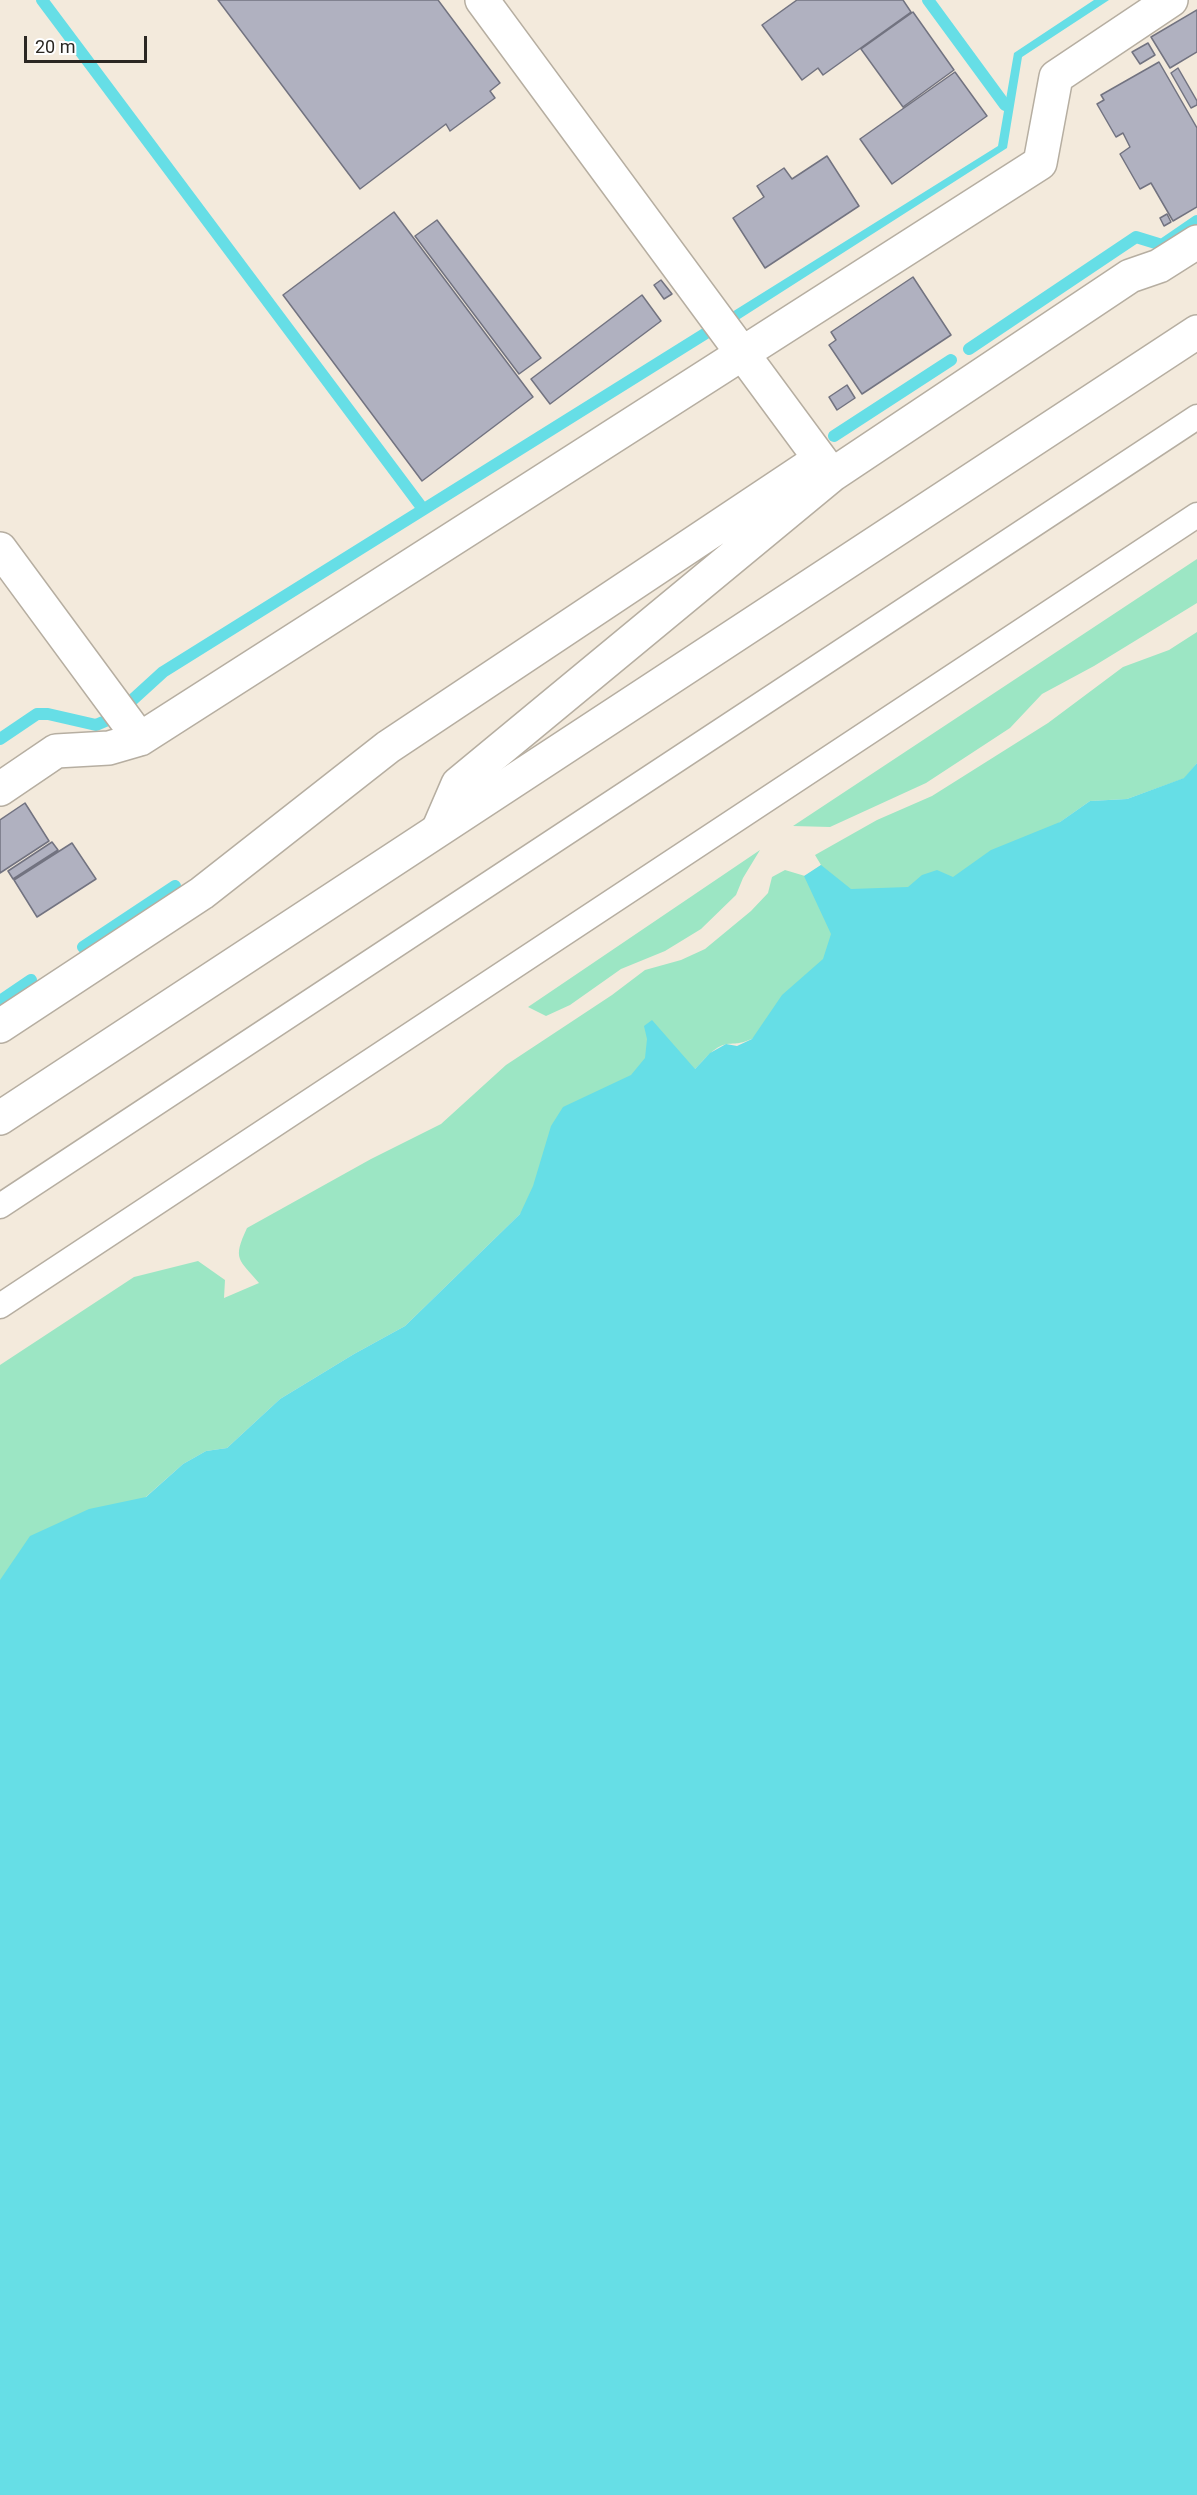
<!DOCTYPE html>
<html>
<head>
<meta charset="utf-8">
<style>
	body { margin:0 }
	#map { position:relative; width:1197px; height:2495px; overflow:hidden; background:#f3eadc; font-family:Roboto,sans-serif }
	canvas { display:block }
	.scale { position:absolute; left:24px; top:36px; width:123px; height:27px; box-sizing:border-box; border:3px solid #2b2823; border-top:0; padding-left:8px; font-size:18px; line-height:21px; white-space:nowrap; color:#2b2823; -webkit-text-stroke:4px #fff; paint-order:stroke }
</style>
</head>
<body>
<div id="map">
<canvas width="1197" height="2495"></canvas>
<div class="scale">20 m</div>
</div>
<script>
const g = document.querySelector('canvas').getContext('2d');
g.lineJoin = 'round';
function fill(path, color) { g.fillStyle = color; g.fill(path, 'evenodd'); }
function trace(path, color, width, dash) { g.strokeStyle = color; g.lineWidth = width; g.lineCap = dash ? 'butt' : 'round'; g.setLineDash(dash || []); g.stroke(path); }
fill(new Path2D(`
	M1197 559V603L1094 666 1042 694 1010 728 926 783 830 827 793 826Z
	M1197 632V763L1185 778 1127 799 1090 801 752 1039C739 1044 739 1043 727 1044 714 1046 704 1060 695 1069L520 1214 405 1326 354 1354 280 1399 227 1448 206 1451 183 1464 0 1626V1365L134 1277 198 1261 225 1280 224 1298 259 1283C239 1259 232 1260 247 1228L371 1159 441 1124 506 1065 612 995 645 970 681 960 705 949 751 911 768 893 772 877 785 870 805 876 821 865 815 855 877 820 932 796 1048 723 1123 667 1169 650Z
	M760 850 743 878 736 895 701 929 665 951 621 969 570 1005 546 1016 528 1007Z`), '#9ce6c4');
fill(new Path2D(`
	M1094 0H1109L1022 57 1007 148 738 320 732 312 998 146 1014 53Z
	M1197 763V2495H0V1580L30 1536 89 1509 146 1497 183 1464 206 1451 227 1448 280 1399 354 1354 405 1326 520 1214 533 1186 551 1126 563 1107 631 1075 645 1058 647 1039 644 1026 652 1020 695 1069 710 1053 726 1044 737 1046 752 1039 782 995 823 959 831 934 804 876 821 865 851 889 908 887 922 875 937 870 953 877 991 850 1060 822 1090 801 1127 799 1184 778Z`), '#66dee6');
trace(new Path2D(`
	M42 0 423 509
	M928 0 1005 105
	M969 349 1136 237 1162 245 1197 221
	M834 436 951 360
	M129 703 163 672 719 325
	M0 739 37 714H48L96 725 110 719
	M83 947 175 886
	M0 1001 31 980`), '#66dee6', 12);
const building = new Path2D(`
	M218 0H438L500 83 490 91 495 98 450 131 446 124 360 189Z
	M797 0H903L911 12 823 75 818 68 802 80 762 25Z
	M1197 10V52L1170 68 1151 37Z
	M913 12 954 70 903 107 861 49Z
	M1148 43 1155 55 1140 64 1132 52Z
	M1159 62 1197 128V207L1173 221 1151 183 1140 189 1120 154 1130 147 1123 133 1116 137 1097 104 1104 100 1101 95Z
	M1178 68 1197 101V105L1191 108 1171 73Z
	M955 72 987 116 892 184 860 139Z
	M827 156 859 206 765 268 733 218 764 197 757 186 784 168 792 179Z
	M394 212 533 397 422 481 283 295Z
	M1167 214 1171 222 1164 226 1160 218Z
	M437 220 541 358 519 374 415 236Z
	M913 277 951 335 862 394 829 345 836 340 831 332Z
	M661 280 672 294 664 299 654 285Z
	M642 295 661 321 550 404 531 379Z
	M847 385 855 398 837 410 829 397Z
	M25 803 49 841 0 873V820Z
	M52 842 58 850 13 879 8 871Z
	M72 843 96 879 37 917 14 880Z`);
fill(building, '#b0b1c0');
trace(building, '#727380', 1.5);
const service = new Path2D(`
	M0 1206 1197 417
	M0 1306 1197 515`);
const minor = new Path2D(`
	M832 475 1130 276 1159 266 1197 242
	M0 549 140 739
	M0 789 56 751 109 748 140 739 1040 163 1056 77 1171 0
	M439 828 458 784 832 475 482 0
	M0 1026 202 893 388 747 820 459`);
const tertiary = new Path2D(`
	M0 1118 1197 332`);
trace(service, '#b6aea1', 27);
trace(minor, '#b6aea1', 36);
trace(tertiary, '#b6aea1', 36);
trace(service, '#fff', 24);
trace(minor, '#fff', 33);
trace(tertiary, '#fff', 33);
</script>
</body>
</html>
